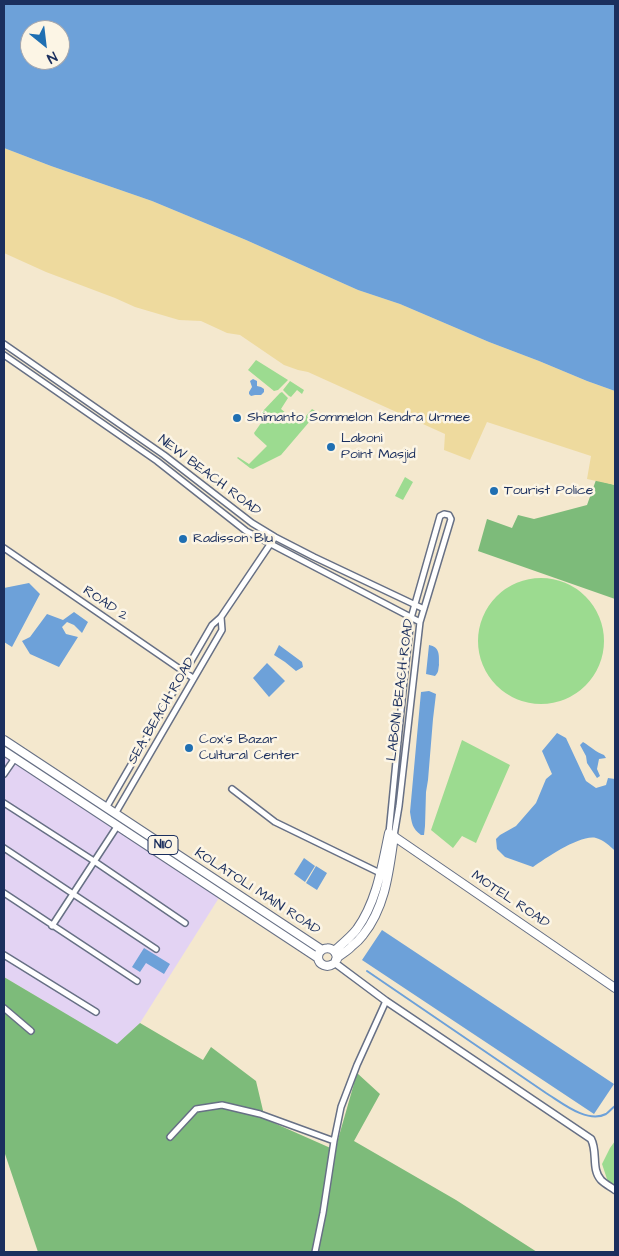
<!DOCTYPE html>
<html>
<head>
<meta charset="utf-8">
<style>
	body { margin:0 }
	#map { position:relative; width:619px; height:1256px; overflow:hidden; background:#f4e8ce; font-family:"Architects Daughter",sans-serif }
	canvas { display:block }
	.frame { position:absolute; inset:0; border:5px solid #1b2f5e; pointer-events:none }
	.north { position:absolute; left:20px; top:20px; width:50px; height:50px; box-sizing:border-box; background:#fcf5e5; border:1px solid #a2a6af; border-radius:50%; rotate:151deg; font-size:14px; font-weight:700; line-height:20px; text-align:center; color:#1b2f5e }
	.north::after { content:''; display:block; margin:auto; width:18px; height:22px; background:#1f6fb2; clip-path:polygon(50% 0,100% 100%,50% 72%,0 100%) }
</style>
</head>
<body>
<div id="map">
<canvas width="619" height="1256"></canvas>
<div class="frame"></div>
<div class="north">N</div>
</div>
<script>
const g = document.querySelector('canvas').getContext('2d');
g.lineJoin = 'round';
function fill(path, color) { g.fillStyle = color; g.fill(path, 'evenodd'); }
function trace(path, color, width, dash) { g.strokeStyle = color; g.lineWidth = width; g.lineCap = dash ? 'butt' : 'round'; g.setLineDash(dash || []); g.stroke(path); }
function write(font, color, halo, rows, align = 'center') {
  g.font = font + ' "Architects Daughter",sans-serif'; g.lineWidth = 5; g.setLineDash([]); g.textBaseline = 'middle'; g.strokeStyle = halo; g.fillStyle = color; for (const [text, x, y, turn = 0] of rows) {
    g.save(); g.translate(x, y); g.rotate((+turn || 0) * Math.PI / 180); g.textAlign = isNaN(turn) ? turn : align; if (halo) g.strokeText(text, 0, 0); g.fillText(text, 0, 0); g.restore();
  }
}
fill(new Path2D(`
	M4 749 222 893 140 1023 117 1045 4 977Z`), '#e3d3f3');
fill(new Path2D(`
	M256 360 288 380 278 390 274 391 248 370Z
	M290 381 304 390 302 394 297 390 291 397 289 396 283 390Z
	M282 392 288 398 281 409 299 424 312 409 317 412 316 414 281 455 253 469 250 468 237 458 238 457 249 464 267 446 255 435 254 433 266 416 262 412 280 393Z
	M405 477 413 482 403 500 395 496Z
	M478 641a63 63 0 1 1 126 0a63 63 0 1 1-126 0Z
	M462 740 510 765 476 843 462 836 453 848 431 830Z
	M615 1141V1186L608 1182 602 1164 610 1148Z`), '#9cdb90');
fill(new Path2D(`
	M596 480 615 485V599L478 551 487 519 512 528 518 515 534 519 587 505Z
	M4 977 117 1044 140 1023 203 1060 211 1047 256 1081 265 1119 335 1150 357 1073 380 1094 354 1141 456 1200 537 1252H38L4 1151Z`), '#7dbb7a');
fill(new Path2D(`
	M4 148 51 166 152 201 246 240 358 290 400 304 489 342 539 361 587 381 615 391V485L587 479 591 456 487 422 470 460 444 450 445 434 308 372 298 370 284 365 240 335 227 333 201 321 179 320 135 307 115 298 46 272 4 253Z`), '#eeda9e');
fill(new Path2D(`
	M4 4H615V391L587 381 539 361 489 342 400 304 358 290 246 240 152 201 51 166 4 148ZM30 30H60V60H30Z
	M253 379 257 381V386L261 387 264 389V392L261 395H255L251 396 249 394V392L252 387 250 381Z
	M29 583 40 594 12 647 4 642V588Z
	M74 612 88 622 82 633 74 625 67 622 62 627 66 634 78 637 59 667 30 654 22 641 30 637 47 614 63 620Z
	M279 645 302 662 303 667 296 671 285 662 274 655Z
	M429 645C440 647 439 655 439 665 438 670 439 672 435 676L426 674Z
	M267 663 285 681 269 697 253 678Z
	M429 691 436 694 433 719 428 780 426 792 425 826 424 835H421C412 828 412 824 410 812L421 692Z
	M557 733 566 738 586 781 596 788 606 785 608 778 615 779V851C610 846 604 840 596 838 581 834 546 858 533 867L505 857 497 849 496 839 500 835 516 826 536 803 546 779 552 774 542 751Z
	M583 742C591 747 596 752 604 755L606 758 599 759 597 769 600 776 597 778 587 763 586 756 580 745Z
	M304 858 315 866 305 882 294 874Z
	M316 866 327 873 317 890 306 883Z
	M382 930 614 1084 594 1114 362 960Z
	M144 948 170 964 164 974 146 963 140 972 132 967Z`), '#6da1d9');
trace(new Path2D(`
	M367 971 546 1093C561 1102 587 1124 606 1114 609 1112 612 1108 615 1106`), '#6da1d9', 2);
const minor = new Path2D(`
	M4 344 164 455 252 523 275 537 314 557 424 609
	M4 355 157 461 246 531 420 622
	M4 548 193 678
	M4 774 15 758
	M232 789 275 822 380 873
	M4 803 94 861 185 923
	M106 808 212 625 221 617 275 537
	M115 814 222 630 221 617
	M389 833 404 680 411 618 440 516 444 514 449 515 451 519 420 622 399 806 394 836
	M4 848 156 949
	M4 893 137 981
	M52 926 118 825
	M4 955 96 1012
	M4 1008 31 1031
	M170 1137 196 1109 222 1105 260 1114 334 1141 341 1107 357 1065 386 1001
	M315 1252 323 1213 334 1141`);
const tertiary = new Path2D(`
	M335 963 386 1001 591 1139C598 1152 591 1169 601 1180 605 1184 611 1187 615 1190`);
const trunk = new Path2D(`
	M4 740 322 950
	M4 751 318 958
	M334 951C342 944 351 937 357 929 377 901 382 866 389 833L615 988
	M337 959C336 944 318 946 318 958 319 965 327 968 333 964 337 962 334 962 337 958 341 954 348 951 352 946 356 943 360 939 363 935 386 906 389 870 394 836`);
trace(minor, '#677085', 8);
trace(tertiary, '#677085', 9);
trace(trunk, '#677085', 10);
trace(minor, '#fff', 5);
trace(tertiary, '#fff', 6);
trace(trunk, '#fff', 8);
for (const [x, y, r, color] of [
	[237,418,5,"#1f6fb2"],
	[331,447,5,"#1f6fb2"],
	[494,491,5,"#1f6fb2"],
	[183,539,5,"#1f6fb2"],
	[189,748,5,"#1f6fb2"]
]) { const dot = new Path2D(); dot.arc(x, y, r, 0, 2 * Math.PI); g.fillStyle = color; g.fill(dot); trace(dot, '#fcf5e5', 2); }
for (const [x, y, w] of [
	[163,845,30]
]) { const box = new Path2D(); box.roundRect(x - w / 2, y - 9.5, w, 19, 4); g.fillStyle = '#fcf5e5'; g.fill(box); trace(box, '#1b2f5e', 1); }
write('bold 12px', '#1b2f5e', null, [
	["N110",163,845]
]);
write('14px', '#1b2f5e', '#fcf5e5', [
	["Shimanto Sommelon Kendra Urmee",247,418],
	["Laboni",341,439],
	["Point Masjid",341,455],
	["Tourist Police",504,491],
	["Radisson Blu",193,539],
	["Cox's Bazar",199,740],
	["Cultural Center",199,756]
], 'left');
write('14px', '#1b2f5e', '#fcf5e5', [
	["NEW BEACH ROAD",209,476,37],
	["ROAD 2",105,604,34],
	["LABONI BEACH ROAD",401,690,-83],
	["SEA BEACH ROAD",162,711,-60],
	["KOLATOLI MAIN ROAD",257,892,33],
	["MOTEL ROAD",510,900,34]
]);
</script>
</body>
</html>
